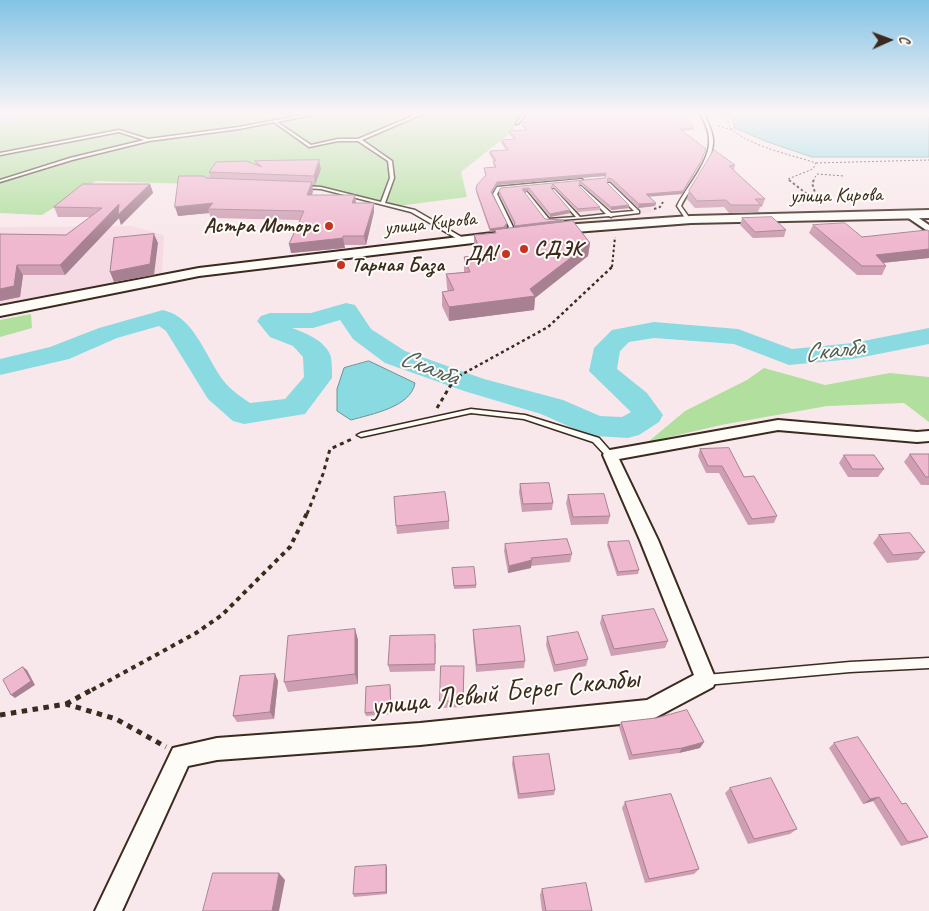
<!DOCTYPE html>
<html>
<head>
<meta charset="utf-8">
<style>
	body { margin:0 }
	#map { position:relative; width:929px; height:911px; overflow:hidden; background:#f9e8eb; font-family:Caveat,sans-serif }
	canvas { display:block }
	.north { position:absolute; left:864px; top:15px; width:50px; height:50px; -webkit-text-stroke:4px #fdfcf7; paint-order:stroke; rotate:88deg; font-size:14px; font-weight:700; line-height:20px; text-align:center; color:#3b2a1e }
	.north::after { content:''; display:block; margin:auto; width:18px; height:22px; background:#3b2a1e; clip-path:polygon(50% 0,100% 100%,50% 72%,0 100%) }
</style>
</head>
<body>
<div id="map">
<canvas width="929" height="911"></canvas>
<div class="north">С</div>
</div>
<script>
const g = document.querySelector('canvas').getContext('2d');
g.lineJoin = 'round';
function fill(path, color) { g.fillStyle = color; g.fill(path, 'evenodd'); }
function trace(path, color, width, dash) { g.strokeStyle = color; g.lineWidth = width; g.lineCap = dash ? 'butt' : 'round'; g.setLineDash(dash || []); g.stroke(path); }
function write(font, color, halo, rows, align = 'center') {
  g.font = font + ' Caveat,sans-serif'; g.lineWidth = 4; g.setLineDash([]); g.textBaseline = 'middle'; g.strokeStyle = halo; g.fillStyle = color; for (const [text, x, y, turn = 0] of rows) {
    g.save(); g.translate(x, y); g.rotate((+turn || 0) * Math.PI / 180); g.textAlign = isNaN(turn) ? turn : align; if (halo) g.strokeText(text, 0, 0); g.fillText(text, 0, 0); g.restore();
  }
}
fill(new Path2D(`
	M620 179 655 212 534 226 507 189Z
	M131 226 164 235 162 277 0 309V227Z`), '#f6dae3');
fill(new Path2D(`
	M24 113H564L524 118 509 134 461 172 467 197 398 206 321 188 96 181 42 215 0 213V124Z
	M31 314 32 328 0 337V320Z
	M764 368 825 385 890 373 929 377V422L904 403 827 406 721 425 648 442 685 411 747 380Z`), '#b0df9e');
const water = new Path2D(`
	M731 113H929V157H812L765 141 735 128Z
	M369 361 415 383C411 407 372 414 351 420L337 411V389L344 368Z`);
fill(water, '#89dae1');
trace(water, '#6a9493', 1);
fill(new Path2D(`
	M9 113H29L27 116 0 125V116Z
	M346 303 355 305 371 329 405 351 484 379 563 400 600 416 622 417 631 412 589 371 594 348 612 330 654 322 738 329 792 349 853 343 929 328V344L853 359 789 365 734 344 654 338 629 342 620 351 617 369 647 393 663 415 659 422 639 435 628 438 595 436 584 433 541 414 464 391 385 363 353 339 340 320 313 328H292C306 333 326 341 331 357 332 364 332 371 332 378L305 414 244 424 233 421 208 399 166 331 159 326 117 338 69 359 0 375V359L50 347 99 328 163 310C198 318 206 363 229 387 235 393 243 398 250 403L285 399 304 377 303 357 293 346 270 337 257 321 261 316 270 313H311Z`), '#89dae1');
const lane = new Path2D(`
	M313 113H320L277 122 311 145 338 139H358L420 113H425L362 140 392 161 394 178 385 203 415 210 465 239V241H461L411 212 321 189 303 188V186H304L321 187 381 202 390 178 388 161 358 141H338L309 147 274 122 239 129 149 141 72 160 0 182V180L70 158 144 140 119 132 0 155V153L119 130 148 139 239 127Z
	M523 113H527L518 124H516Z
	M700 113H704C707 121 712 130 713 139 715 161 690 187 681 206L691 220 689 221H687L677 206C686 187 711 161 709 139 709 130 704 121 700 113Z
	M581 179 583 180 582 181 500 189 497 194 513 227 506 236H502V235L509 227 493 194 497 187Z
	M608 183H610L639 211V213L613 216 611 217 609 216 548 221H546L524 193 527 192 549 219 576 217 553 191 552 190 554 189 580 217 606 214 580 188V186H581L611 213 634 211 608 185Z
	M471 409 525 415 599 438 614 455 610 458 607 457 593 442 524 419 471 413 361 437 357 435 361 433Z
	M929 658V668L850 672 706 685 702 683 701 680 702 677 706 675 850 662Z`);
const street = new Path2D(`
	M910 212 929 225V232L907 217V213Z
	M778 420 917 432 929 431V441L917 442 778 430 619 459 658 540 716 680 713 687 649 721 420 745 217 760 188 766 122 911H95L173 748 217 738 420 723 647 700 694 675 640 540 603 455 605 451 610 450Z`);
const secondary = new Path2D(`
	M929 210V218L691 223 549 234 542 230 549 226 691 216Z
	M501 232 506 233 508 236 506 239 199 276 0 316V306L199 268Z`);
trace(lane, '#3b2a1e', 3);
trace(street, '#3b2a1e', 4);
trace(secondary, '#3b2a1e', 4);
trace(new Path2D(`
	M726 113C727 119 729 127 734 131 753 147 792 155 816 163L813 169 788 179 791 181
	M718 126 733 130
	M816 163 929 160
	M813 181 817 174 844 176`), '#3b2a1e', 1, [2, 2]);
trace(new Path2D(`
	M789 180 821 205
	M814 180 812 183 818 202
	M654 209 660 207 663 202
	M612 267 615 237`), '#3b2a1e', 2, [2.5, 2.5]);
trace(new Path2D(`
	M459 376 548 327 613 266`), '#3b2a1e', 2.5, [3, 3]);
trace(new Path2D(`
	M437 408 452 383 460 375
	M307 514 323 474 330 449 352 439`), '#3b2a1e', 3, [4, 4]);
trace(new Path2D(`
	M92 690 196 633 222 615 290 547 307 513`), '#3b2a1e', 4, [4.5, 4.5]);
trace(new Path2D(`
	M66 704 95 688
	M0 715 66 704 116 719 166 747`), '#3b2a1e', 5, [5.5, 5.5]);
fill(lane, '#fdfcf7');
fill(street, '#fdfcf7');
fill(secondary, '#fdfcf7');
fill(new Path2D(`
	M558 113H671L670 114 694 128V130L683 131 705 151 700 164 682 194 649 196 656 203 655 206 638 208 611 182 608 181 607 184 629 205V208L611 210 580 184 579 187 600 207V210L578 212 553 187 552 189 570 210V213L550 217 528 191 524 192 545 219 564 220V222L590 243 588 256 535 298 534 310 449 321 442 306V292L448 291 447 288 446 274 464 272V257L477 256 474 248V235L495 233V231L490 232 476 192V189L486 176 484 171V168L495 167 493 164 494 161 489 154 490 151 506 150 501 143 502 140 514 139 509 134V131L525 130 522 125V122H526V115ZM605 176V178L499 191V194L514 225V228L505 229 507 227V223L492 193 497 185Z
	M714 150 735 165 734 170 765 199 762 207H760L758 212 729 213 724 207 695 208 687 199 689 191Z
	M255 161 321 169 315 185H312L313 191 312 195H355L356 203H374V212L366 245H344L345 248 291 253 300 220 211 218 209 213 178 216 210 179 209 172 256 164Z
	M150 184 153 193 121 225 119 218 65 275H23L20 297 0 301V234L66 235 90 217H58L54 207Z
	M742 218 786 230 784 237 753 238 740 225Z
	M813 225 862 237 929 231V258L883 263 886 266 882 275H857L809 233Z
	M700 449 744 477 777 516 774 523 748 525 719 473H706L698 456Z
	M910 454H929V485H921L904 462Z
	M844 455 884 469 878 477H848L839 463Z
	M520 484 553 503 552 510 522 512 519 492Z
	M568 495 610 516 608 524 571 525 566 503Z
	M449 521V529L397 534 396 526Z
	M879 535 925 552 918 560 887 563 873 543Z
	M608 542 639 570 638 574 617 576 607 545Z
	M505 544 572 554 570 562 531 566V568L508 573 504 551Z
	M452 568 476 585V588L454 589Z
	M602 616 668 641 665 648 611 656 600 623Z
	M355 629 358 640V684L288 692 284 682Z
	M473 630 525 661 524 668 476 672 473 637Z
	M547 637 588 659 586 666 554 672 546 645Z
	M436 643 435 671 390 672 388 665Z
	M464 666 463 707 440 708V701Z
	M275 674 278 681 274 719 237 722 233 716Z
	M391 688V714L366 716 365 713Z
	M621 722 700 748 679 753 629 760 619 727Z
	M834 743 902 804 928 837 920 841 901 846 873 801 863 804 829 748Z
	M513 757 555 790 554 795 518 799 512 764Z
	M730 788 797 829 790 834 748 844 725 793Z
	M625 802 699 869 694 874 645 883 622 808Z
	M387 867V894L354 897 353 894Z
	M542 889 592 911H542L540 895Z`), '#ce9eb2');
fill(new Path2D(`
	M706 149 700 164 682 194 646 197V194Z
	M319 160 321 169 315 185 314 176Z
	M606 173 605 176 497 185 491 195V192L497 182Z
	M312 182 313 191 309 204 307 195Z
	M150 184 153 193 121 225 119 218 65 275 60 265 119 204Z
	M529 188 528 191 522 192V189Z
	M355 195 356 204 352 203Z
	M213 203 208 209 209 213 178 216 175 207Z
	M374 203V212L366 245 364 236Z
	M656 203 655 206 638 208 639 204Z
	M629 205V208L611 210V207Z
	M570 210V213L550 217V214Z
	M564 220V223L514 229V226Z
	M507 223V227L504 230 490 232V229Z
	M154 234 158 243 154 275 114 282 110 272Z
	M343 238 345 248 291 253 289 244Z
	M590 243 588 256 535 298 534 310 449 321V307L530 289Z
	M929 249V258L871 264 876 255Z
	M17 265 23 275 20 297 0 301V289Z
	M532 560 531 568 508 573 509 566Z
	M355 629 358 640V684L355 674Z
	M23 667 27 670 35 685 15 698 11 695Z
	M275 674 278 681 274 719 270 712Z
	M704 742 700 748 679 753 682 748Z
	M879 797 873 801 863 804 870 799Z
	M386 865 387 867V894L386 892Z
	M279 873 285 880 279 911H272Z`), '#a78191');
const building = new Path2D(`
	M558 113H670L669 114 686 115 694 128 680 129 706 149 701 161 683 191 646 194 656 203 639 204 612 179 608 178 607 183 629 205 611 207 580 181 579 186 600 207 578 209 553 184 551 188 570 210 550 214 529 188 522 189 545 219 564 220 514 226 515 223 499 191 501 188 605 178 606 173 497 182 491 192 507 223 504 227 490 229 476 189 477 185 486 175 484 168 496 167 493 161H496L490 151 508 150 502 140 516 139 509 131 527 130 522 122H526V115Z
	M714 150 735 165 729 166 765 199H755L761 205H731L726 200 697 201 689 191Z
	M319 160 314 176 209 172 216 162 246 161 262 167 255 161Z
	M179 176H204L206 178 312 182 307 195H355L352 203H374L364 236H343V238L289 244 304 211 208 209 213 203 175 207Z
	M83 184H150L118 215 119 204 60 265H17L14 286 0 289V234L66 235 102 208 54 207Z
	M772 217 786 230 755 232 742 218Z
	M573 221 590 243 530 289 535 296 449 307 442 292 454 290 446 274 470 272 464 257 482 255 474 235 496 233 495 230Z
	M845 223 862 237 927 230 929 231V249L876 255 886 266H862L813 225Z
	M154 234 150 264 110 272 114 238Z
	M729 448 744 477 754 476 777 516 752 519 722 466H708L700 449Z
	M910 454H929V477H926Z
	M844 455H874L884 469H853Z
	M549 483 553 503 523 504 520 484Z
	M445 492 449 521 396 526 394 497Z
	M604 494 610 516 573 517 568 495Z
	M910 533 925 552 893 555 879 535Z
	M567 539 572 554 531 558 532 560 509 566 505 544Z
	M629 541 639 570 618 572 608 542Z
	M474 567 476 585 454 586 452 568Z
	M654 609 668 641 614 649 602 616Z
	M520 626 525 661 477 665 473 630Z
	M355 629V674L284 682 288 636Z
	M578 632 588 659 555 665 547 637Z
	M435 635V664L388 665 390 636Z
	M441 666H464L463 701H440Z
	M23 667 31 681 11 695 3 680Z
	M275 674 270 712 233 716 240 676Z
	M390 685 391 710 365 713 366 687Z
	M687 710 704 742 682 748 632 755 621 722 656 718Z
	M858 737 902 804 906 803 928 837 908 842 879 797 870 799 834 743Z
	M549 754 555 790 519 794 513 757Z
	M771 778 797 829 754 839 730 788Z
	M671 794 699 869 649 879 625 802Z
	M386 865V892L353 894 355 867Z
	M213 873H279L272 911H203Z
	M586 883 592 911H546L542 889Z`);
fill(building, '#efb8cf');
trace(building, '#a78191', 1);
const sky = g.createLinearGradient(0, 0, 0, 241);
sky.addColorStop(0, '#82c3e5');
sky.addColorStop(0.47, '#fcf5f6');
sky.addColorStop(1, '#fcf5f600');
g.fillStyle = sky;
g.fillRect(0, 0, 929, 241);
for (const [x, y, r, color] of [
	[329,226,5,"#c8321e"],
	[524,249,5,"#c8321e"],
	[506,254,5,"#c8321e"],
	[341,265,5,"#c8321e"]
]) { const dot = new Path2D(); dot.arc(x, y, r, 0, 2 * Math.PI); g.fillStyle = color; g.fill(dot); trace(dot, '#fdfcf7', 2); }
write('21px', '#3b2a1e', '#fdfcf7', [
	["улица Кирова",836,196,-1],
	["улица Кирова",430,224,-6]
]);
write('bold 21px', '#3b2a1e', '#fdfcf7', [
	["Астра Моторс",319,226],
	["СДЭК",534,249,"left"],
	["ДА!",496,254],
	["Тарная База",351,265,"left"]
], 'right');
write('italic 26px', '#525f58', '#fdfcf7', [
	["Скалба",834,351,-7],
	["Скалба",429,368,21]
]);
write('30px', '#3b2a1e', '#fdfcf7', [
	["улица Левый Берег Скалбы",505,693,-6]
]);
</script>
</body>
</html>
